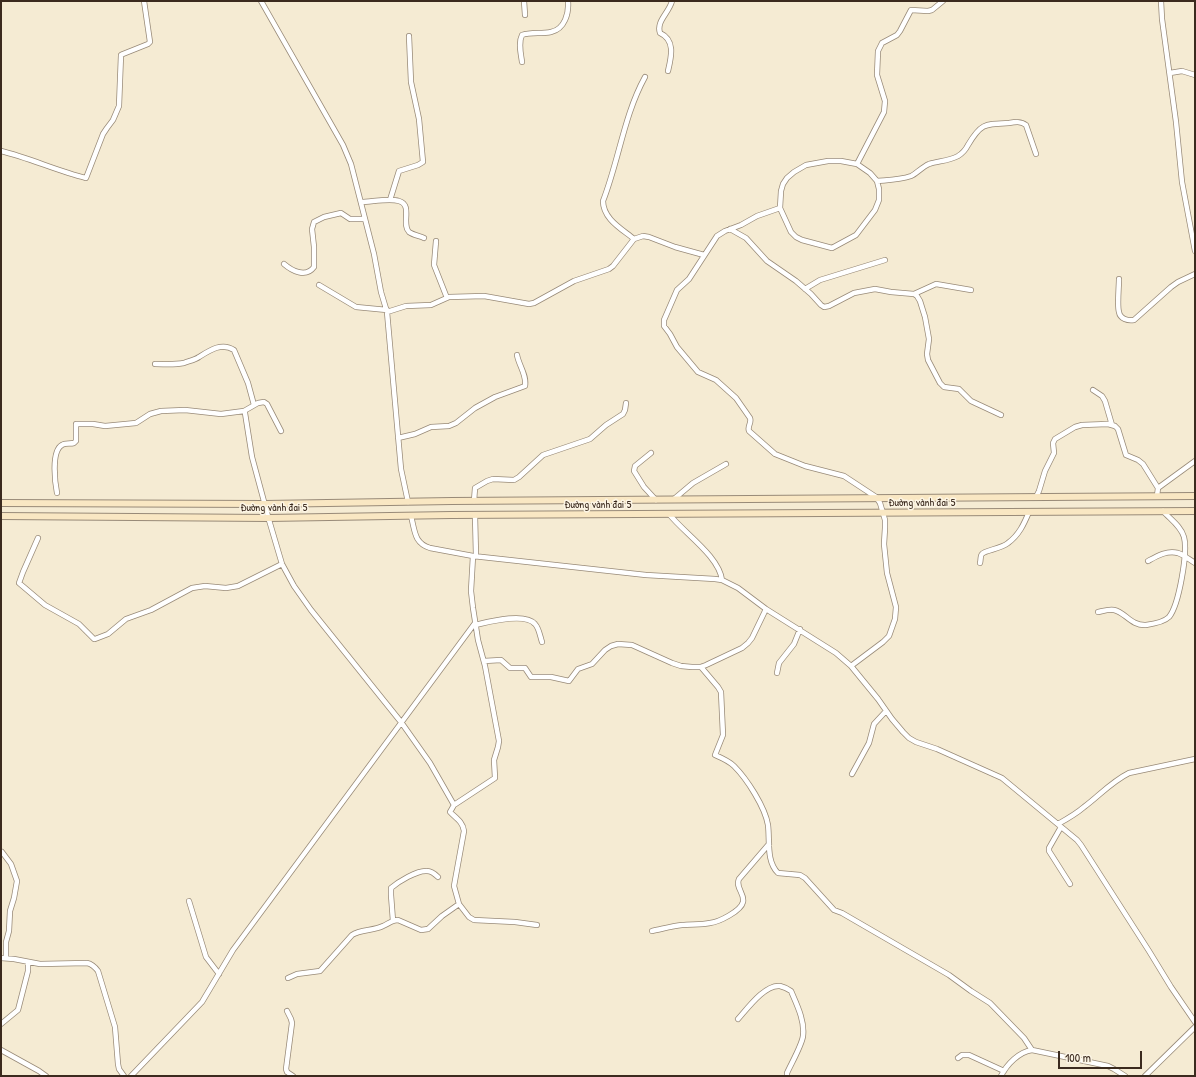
<!DOCTYPE html>
<html>
<head>
<meta charset="utf-8">
<style>
	body { margin:0 }
	#map { position:relative; width:1196px; height:1077px; overflow:hidden; background:#f5ebd3; font-family:"Patrick Hand",sans-serif }
	canvas { display:block }
	.frame { position:absolute; inset:0; border:2px solid #3b2a1e; pointer-events:none }
	.scale { position:absolute; left:1058px; top:1051px; width:84px; height:18px; box-sizing:border-box; border:2px solid #3b2a1e; border-top:0; padding-left:5px; font-size:12px; line-height:14px; white-space:nowrap; color:#3b2a1e; -webkit-text-stroke:3px #fcf5e5; paint-order:stroke }
</style>
</head>
<body>
<div id="map">
<canvas width="1196" height="1077"></canvas>
<div class="frame"></div>
<div class="scale">100 m</div>
</div>
<script>
const g = document.querySelector('canvas').getContext('2d');
g.lineJoin = 'round';
function trace(path, color, width, dash) { g.strokeStyle = color; g.lineWidth = width; g.lineCap = dash ? 'butt' : 'round'; g.setLineDash(dash || []); g.stroke(path); }
function write(font, color, halo, rows, align = 'center') {
  g.font = font + ' "Patrick Hand",sans-serif'; g.lineWidth = 3; g.setLineDash([]); g.textBaseline = 'middle'; g.strokeStyle = halo; g.fillStyle = color; for (const [text, x, y, turn = 0] of rows) {
    g.save(); g.translate(x, y); g.rotate((+turn || 0) * Math.PI / 180); g.textAlign = isNaN(turn) ? turn : align; if (halo) g.strokeText(text, 0, 0); g.fillText(text, 0, 0); g.restore();
  }
}
const street = new Path2D(`
	M261 1 343 145 351 164 374 254 381 292 387 312 401 469 408 502
	M524 1 525 15
	M1161 1 1162 19 1176 122 1182 182 1195 251
	M522 62C521 54 518 43 522 35 531 32 541 34 551 32 565 29 569 13 568 1
	M668 71C671 58 676 40 660 33 656 21 669 13 672 1
	M1170 73 1182 71 1195 75
	M1 151C30 158 57 171 86 178L103 134 107 128 113 120 119 106 121 55 123 54 148 44 150 42 144 1
	M828 161H841L857 164 870 173 877 181 879 189V200L875 210 856 235 832 248 802 240 796 237 791 232 780 208 781 191 783 184 787 178 794 172 806 165Z
	M857 164 884 112 885 101 877 75 878 51 882 43 897 35 900 31 911 10 928 11 932 10 943 1
	M877 181C888 180 900 180 911 176 916 174 922 167 929 164 938 161 949 161 958 156 963 153 966 149 968 145 981 123 985 124 1009 123 1015 122 1021 121 1026 125L1036 154
	M390 200 399 171 418 165 423 162 419 119 411 82 409 36
	M361 202C371 202 389 198 399 201 413 205 401 224 409 232 413 235 420 236 424 238
	M780 208 757 216 741 225 725 231 717 236 689 279 677 290 664 320V326L670 334 677 347 698 372 716 380 736 398 750 418C752 423 747 426 749 431L775 454 805 466 844 476 876 497 880 503 885 520V528L884 544 887 573 896 607 895 619 889 636 883 642 851 666
	M730 229 746 238 767 261 796 281 811 294 821 305 824 307 829 306 854 293 875 289 891 292 914 294 917 296 920 301 925 317 929 339 927 354 928 360 940 383 944 387 959 389 971 401 1001 415
	M634 239C622 229 603 219 603 201 619 160 624 115 645 77
	M436 241 434 265 447 298
	M284 264C292 271 306 278 314 267V247L312 229 314 222 324 217 341 213 350 219H365
	M1119 279C1119 286 1117 306 1119 312 1120 319 1128 321 1134 320L1171 287 1178 282 1195 274
	M319 285 356 307 387 310
	M805 289 820 280 885 260
	M914 294 936 284 971 290
	M387 312 406 306 431 305 449 297 484 296 529 304 534 303 574 281 609 269 613 266 634 239 643 236 649 237 675 247 704 255
	M155 364C166 364 174 365 184 363 189 361 195 360 199 357 210 350 222 342 234 350L248 383 254 405
	M1093 390 1102 396 1105 401 1112 425
	M244 411 245 413 252 457 269 520 282 564 294 586 311 610 401 722 430 763 454 805
	M398 438 415 434 431 427 449 426 456 423 475 408 495 397 525 386C527 375 519 366 517 355
	M651 453 635 466 634 471 644 487 656 500
	M1158 488 1195 461
	M57 493C55 483 51 451 62 445 65 443 70 444 74 443L76 441V424H93L105 426 136 423 150 414 161 411 185 410 221 414 244 411 258 403 264 402 267 404 281 431
	M1036 497 1039 491 1045 471 1054 453 1053 443 1055 439 1075 427 1082 425 1108 424 1115 426 1118 429 1126 455 1138 460 1143 464 1158 488 1157 496
	M674 499 693 483 726 464
	M474 501 475 488 487 481 493 479 514 480 519 477 543 455 590 439 606 425 623 414 625 410 626 403
	M669 514C684 533 719 556 722 580
	M475 515 476 556
	M411 516C415 531 414 543 430 548L473 556 646 575 715 579 722 580 738 588 766 609 836 653 851 666 878 699 892 719 903 732 909 738 916 742 937 749 1002 778 1077 840 1081 845 1149 951 1171 987 1195 1022
	M38 538 23 572 19 583 45 605 79 624 94 639H95L108 634 126 619 151 610 192 588 205 586 226 588 238 586 282 564
	M473 556 471 591 473 608 478 640 485 666 499 741 498 747 494 760 495 778 454 805 450 812C456 818 463 822 464 831L454 886 459 904 469 917 474 920 515 922 537 925
	M1148 561C1157 556 1167 550 1178 553 1184 555 1190 560 1195 563
	M980 563C981 560 980 556 982 554 985 550 1001 549 1008 543 1019 535 1024 524 1029 512
	M1098 612C1103 611 1109 609 1114 610 1125 612 1131 626 1146 625 1153 624 1164 622 1169 617 1179 605 1188 552 1184 537 1181 526 1170 519 1163 511
	M475 625C488 622 525 612 535 624 539 628 540 636 542 642
	M484 661 501 660 510 668H525L531 677H551L569 681 578 669 592 664 605 650 611 646 618 644 632 645 672 663 681 666 692 667H701L706 665 742 648 748 643 752 638 766 609
	M701 667 718 687 721 692 723 735 715 755C722 758 729 761 734 766 747 779 765 807 768 825 770 841 766 861 778 873L800 875 805 878 834 910 842 913 949 975 971 991 990 1003 1024 1038 1032 1050
	M777 673 779 663 794 644 800 629
	M852 774 869 743 874 724 886 711
	M1058 824C1067 819 1076 814 1084 807 1099 796 1111 782 1129 773L1195 759
	M1061 827 1049 848V851L1070 884
	M2 852 11 864 17 881 14 898 10 911 9 931 6 942V958
	M189 901 206 957 219 974
	M393 921 391 895V888C398 882 417 870 427 871 431 871 435 874 438 877
	M652 931C662 929 672 926 682 925 691 924 701 925 710 923 719 922 741 911 743 902 745 894 735 887 739 879L769 844
	M1 958 14 959 40 964 87 963C92 964 95 967 98 971L115 1027 118 1064 119 1069 124 1076
	M288 978 297 974 320 971 352 935C361 929 373 931 383 926 388 924 392 920 398 920L421 930 428 929 442 916 459 904
	M287 1011 291 1019 292 1023 286 1069 287 1072 293 1076
	M738 1019C747 1009 765 984 780 986 784 987 788 989 791 991 797 1005 805 1021 803 1036 802 1045 791 1064 787 1073V1076
	M1 1024 18 1010 28 971V962
	M1 1050 39 1071 46 1076
	M958 1058 962 1055H969L1004 1071
	M131 1076 202 1002 233 950 475 623
	M1001 1076C1007 1064 1019 1052 1032 1050L1108 1066 1114 1069 1125 1076
	M1145 1076 1195 1027`);
const secondary = new Path2D(`
	M1 503 265 504 452 501 1195 496
	M1 516 268 518 451 515 1195 511`);
trace(street, '#988a78', 6);
trace(secondary, '#988a78', 8);
trace(street, '#fff', 4.5);
trace(secondary, '#f9e7c3', 6);
write('11px', '#3b2a1e', '#fcf5e5', [
	["Đường vành đai 5",922,503],
	["Đường vành đai 5",598,505],
	["Đường vành đai 5",274,508]
]);
</script>
</body>
</html>
